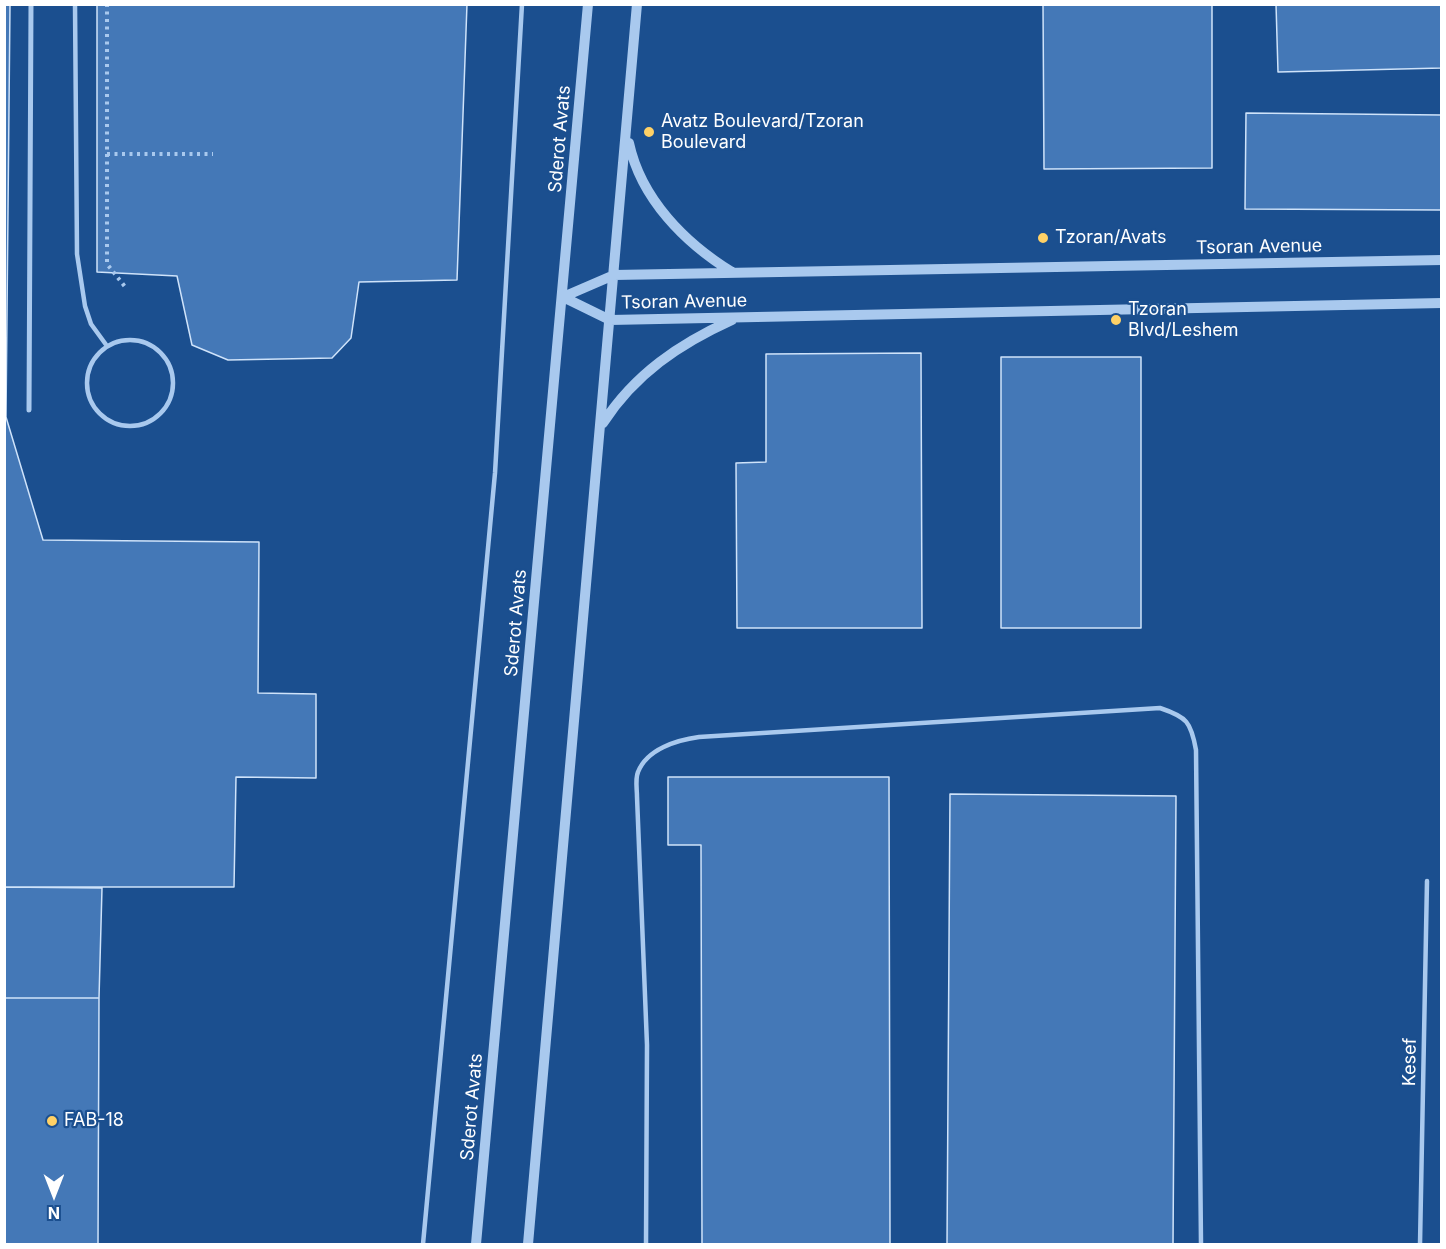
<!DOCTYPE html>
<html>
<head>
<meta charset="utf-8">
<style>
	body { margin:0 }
	#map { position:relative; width:1446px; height:1249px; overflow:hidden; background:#1b4f8f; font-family:Inter,sans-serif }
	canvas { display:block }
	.frame { position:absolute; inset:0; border:6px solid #fff; pointer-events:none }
	.north { position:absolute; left:24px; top:1165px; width:60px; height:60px; -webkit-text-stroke:4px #1b4f8f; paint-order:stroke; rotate:180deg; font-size:16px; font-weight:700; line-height:24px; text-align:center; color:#fff }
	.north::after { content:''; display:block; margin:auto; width:21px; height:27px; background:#fff; clip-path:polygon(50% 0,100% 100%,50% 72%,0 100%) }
</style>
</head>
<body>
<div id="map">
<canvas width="1446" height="1249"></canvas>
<div class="frame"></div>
<div class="north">N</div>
</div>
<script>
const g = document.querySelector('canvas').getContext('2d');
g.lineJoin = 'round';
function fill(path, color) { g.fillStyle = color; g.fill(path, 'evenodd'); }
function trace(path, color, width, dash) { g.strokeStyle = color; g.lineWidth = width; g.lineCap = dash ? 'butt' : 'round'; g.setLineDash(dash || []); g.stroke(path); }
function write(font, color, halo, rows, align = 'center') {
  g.font = font + ' Inter,sans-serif'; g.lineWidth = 4.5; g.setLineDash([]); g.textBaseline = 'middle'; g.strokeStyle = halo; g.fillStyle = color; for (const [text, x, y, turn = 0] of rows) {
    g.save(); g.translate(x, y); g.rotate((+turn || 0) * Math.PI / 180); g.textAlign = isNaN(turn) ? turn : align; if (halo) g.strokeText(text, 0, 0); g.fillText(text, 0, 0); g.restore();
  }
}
const building = new Path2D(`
	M4 4H10L6 417 43 540 259 542 258 693 316 694V778L236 777 234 887H4Z
	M97 4H467L457 280 359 282 351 338 332 358 228 360 192 345 177 276 97 272Z
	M1043 4H1212V168L1044 169Z
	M1276 4H1442V68L1278 72Z
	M1246 113 1442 115V210L1245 209Z
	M921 353 922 628H737L736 463 766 462V354Z
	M1001 357H1141V628H1001Z
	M668 777H889L890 1244H702L701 845H668Z
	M950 794 1176 796 1173 1244H947Z
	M4 887 102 888 99 998H4Z
	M4 998H99L98 1244H4Z`);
fill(building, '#4478b7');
trace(building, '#cfe3fa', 1.5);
trace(new Path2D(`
	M107 4V264L126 288
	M107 154H213`), '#a9c9ee', 4, [3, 4.5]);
trace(new Path2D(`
	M75 4 77 254 85 306 91 324 107 346
	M87 383a43 43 0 1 1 86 0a43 43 0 1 1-86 0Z
	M423 1244 495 473 522 4
	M646 1244 647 1045 637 797C637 789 635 779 638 772 647 749 677 740 699 737L1160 708C1187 717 1191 722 1196 750L1201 1244
	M1420 1244 1427 881`), '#a9c9ee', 4.5);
trace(new Path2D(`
	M29 410 31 4`), '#a9c9ee', 5);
trace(new Path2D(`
	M629 143C641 199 685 243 732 272
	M563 297 610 320 1442 303
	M563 297 614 275 1442 260
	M603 423C635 374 679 344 732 320
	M476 1244 588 4
	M528 1244 637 4`), '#a9c9ee', 10);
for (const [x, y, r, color] of [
	[649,132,6,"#ffd166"],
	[1043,238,6,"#ffd166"],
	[1116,320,6,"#ffd166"],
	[52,1121,6,"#ffd166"]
]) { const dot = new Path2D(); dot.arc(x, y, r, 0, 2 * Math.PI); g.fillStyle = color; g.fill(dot); trace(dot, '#1b4f8f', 2); }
write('18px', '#fff', '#1b4f8f', [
	["Avatz Boulevard/Tzoran",661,122],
	["Boulevard",661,143],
	["Tzoran/Avats",1055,238],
	["Tzoran",1128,310],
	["Blvd/Leshem",1128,331],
	["FAB-18",64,1121]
], 'left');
write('18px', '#fff', '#1b4f8f', [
	["Sderot Avats",560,139,-85],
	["Tsoran Avenue",1259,247,-1],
	["Tsoran Avenue",684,302,-1],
	["Sderot Avats",516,623,-85],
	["Kesef",1410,1062,-89],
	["Sderot Avats",472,1107,-85]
]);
</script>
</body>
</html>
